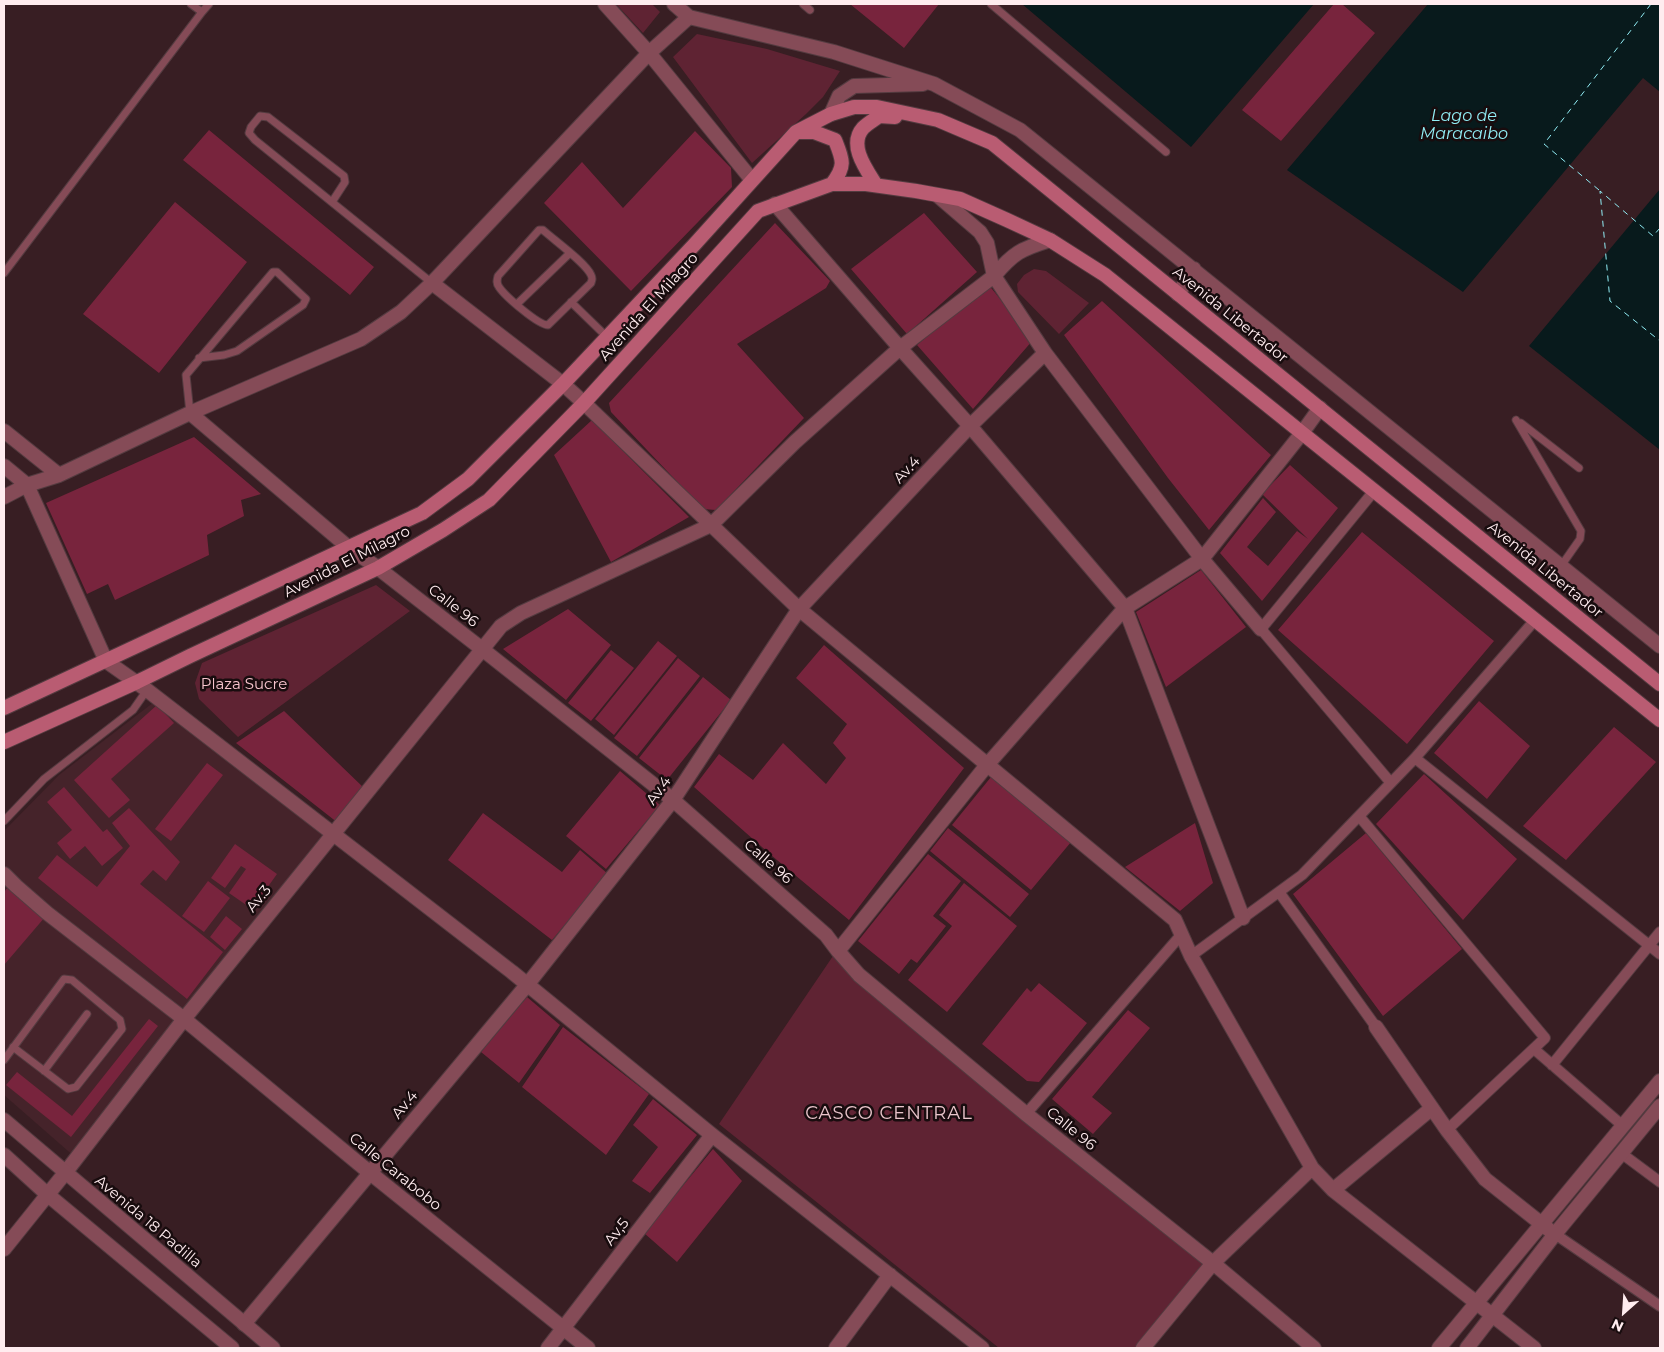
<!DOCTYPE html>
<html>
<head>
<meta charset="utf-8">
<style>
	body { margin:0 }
	#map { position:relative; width:1664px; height:1352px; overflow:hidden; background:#381e23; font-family:Montserrat,sans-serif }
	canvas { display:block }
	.frame { position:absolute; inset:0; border:5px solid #ffecef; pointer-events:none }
	.north { position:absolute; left:1599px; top:1287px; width:50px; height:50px; -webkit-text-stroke:4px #180c0e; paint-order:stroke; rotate:206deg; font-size:14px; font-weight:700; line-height:20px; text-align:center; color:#ffecef }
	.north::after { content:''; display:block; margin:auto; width:18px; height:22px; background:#ffecef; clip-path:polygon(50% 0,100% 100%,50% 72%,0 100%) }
</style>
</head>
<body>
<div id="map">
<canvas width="1664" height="1352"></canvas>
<div class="frame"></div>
<div class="north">N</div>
</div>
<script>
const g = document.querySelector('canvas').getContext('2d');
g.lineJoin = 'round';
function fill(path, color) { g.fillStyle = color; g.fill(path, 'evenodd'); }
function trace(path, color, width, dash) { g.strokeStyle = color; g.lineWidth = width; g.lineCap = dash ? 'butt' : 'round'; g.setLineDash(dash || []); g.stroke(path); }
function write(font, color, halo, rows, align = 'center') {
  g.font = font + ' Montserrat,sans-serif'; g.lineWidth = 5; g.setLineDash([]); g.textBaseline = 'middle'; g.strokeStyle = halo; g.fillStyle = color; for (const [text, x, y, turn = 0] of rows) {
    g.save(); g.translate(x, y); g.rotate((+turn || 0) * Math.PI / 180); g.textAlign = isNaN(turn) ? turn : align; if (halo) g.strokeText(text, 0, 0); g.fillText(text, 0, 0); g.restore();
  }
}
fill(new Path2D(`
	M158 699 333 835 76 1158 4 1095V886L10 878 4 871V831L59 775Z`), '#45232a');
fill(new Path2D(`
	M616 4H652L660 12 643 33Z
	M697 34 767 49 840 71 823 97 806 114 752 163 673 57Z
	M1034 269 1046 271 1089 303 1059 334 1018 292 1017 284 1024 275Z
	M376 585 410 611 238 737 199 699 195 683 202 663Z
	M833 956 1212 1263 1143 1348H999L719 1124Z`), '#5f2333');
fill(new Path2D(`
	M1022 4H1314L1191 147Z
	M1428 4H1660V92L1643 78 1463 292 1287 170Z
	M1660 189V450L1529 346Z`), '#081a1c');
trace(new Path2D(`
	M1599 190 1544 144 1651 4
	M1660 228 1653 236 1600 191 1610 301 1660 341`), '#92eff7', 1, [6, 5]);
fill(new Path2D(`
	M850 4H939L904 48Z
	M1334 4H1342L1375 33 1281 141 1242 110Z
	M209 130 374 267 350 295 183 160Z
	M695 131 731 168 732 187 631 291 544 203 582 162 623 208Z
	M175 202 247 262 159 373 83 314Z
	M924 213 977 272 907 334 851 269Z
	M775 223 830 281 826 288 737 344 804 418 716 510 703 509 611 412 609 403Z
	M988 284 1033 340 973 409 917 345Z
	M1102 301 1271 455 1209 530 1168 478 1064 335Z
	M592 420 689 517 611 562 554 455Z
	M194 437 261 494 241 500 244 516 207 535 209 555 115 600 108 584 87 594 46 503Z
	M1290 465 1338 508 1262 601 1220 553 1263 498 1276 512 1247 547 1268 566 1297 531 1308 539 1262 494Z
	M1362 532 1494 641 1407 744 1278 630Z
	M1201 570 1246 627 1166 687 1136 612Z
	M568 609 611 645 566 700 503 649Z
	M658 641 677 656 614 735 595 719Z
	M824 645 964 768 849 920 771 855 694 787 719 754 753 780 783 743 826 784 846 758 833 743 847 724 796 678Z
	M611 650 634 668 591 721 568 703Z
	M678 658 700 676 637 756 614 738Z
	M703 677 731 700 667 780 639 758Z
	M1479 701 1530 746 1487 799 1434 753Z
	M157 705 174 723 111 779 130 800 109 818 74 780Z
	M284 711 364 788 338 823 236 743Z
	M1614 727 1656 762 1566 860 1523 826Z
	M207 763 223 775 171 841 155 829Z
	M620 771 660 805 606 869 566 836Z
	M1424 774 1517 859 1463 920 1376 824Z
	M991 777 1071 842 1031 890 952 825Z
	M64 787 103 832 107 829 123 848 102 866 85 846 70 859 57 843 72 830 47 802Z
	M129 808 180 862 166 881 153 870 140 884 223 952 187 999 38 878 57 855 97 887 130 846 112 823Z
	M483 813 562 872 580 850 608 874 552 940 448 860Z
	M1195 823 1213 883 1180 911 1125 867Z
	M948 828 1029 894 1010 917 930 851Z
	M1366 833 1462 949 1383 1016 1293 894Z
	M235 844 277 874 252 909 229 893 246 869 241 866 225 888 211 878Z
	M928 854 961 881 933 916 946 926 917 963 911 959 899 974 858 941Z
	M208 881 230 898 204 932 182 916Z
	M964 883 1017 926 947 1012 908 980 952 926 939 915Z
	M9 886 45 917 4 965V892Z
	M226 916 242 929 225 950 210 937Z
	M1039 983 1087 1023 1039 1082 1027 1081 982 1044 1027 988 1031 992Z
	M527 997 560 1025 519 1083 481 1052Z
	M1128 1010 1150 1028 1092 1097 1112 1113 1093 1134 1052 1099Z
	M149 1019 158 1026 71 1137 6 1085 17 1072 72 1116Z
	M563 1027 649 1094 606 1155 522 1087Z
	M653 1099 697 1135 650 1193 632 1181 658 1147 633 1125Z
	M713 1149 742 1181 677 1262 644 1233Z`), '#78243d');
const service = new Path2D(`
	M191 4 202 12 209 4
	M803 4 810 10
	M991 4 1166 152
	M332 202 345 182 344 176 268 117 260 116 251 127 249 133 255 140 432 283
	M539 230H543C554 240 586 263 591 275 593 279 592 279 591 283L548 325C538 325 505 296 499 287 496 283 497 280 498 276Z
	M4 273 202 12
	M571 302 607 337
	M517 304 570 253
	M190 413 186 375 273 272H277L306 299 303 305 237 351 224 355 199 358
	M1516 420 1581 531 1580 539 1561 566
	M1521 423 1579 468
	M4 821 44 779 133 710 147 690
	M4 1060 64 979 72 980 120 1020 122 1029 76 1087 68 1089 13 1047
	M44 1071 87 1014`);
const pedestrian = new Path2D(`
	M1374 491 1261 629 1391 783
	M1415 758 1660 954
	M1359 816 1545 1038 1447 1130
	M1279 892 1376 1027
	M1191 956 1302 875 1415 758 1535 620
	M1534 1049 1623 1126
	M1552 1065 1660 932
	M1026 1114 1181 935
	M1621 1153 1660 1182
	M1555 1234 1660 1306`);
const minor = new Path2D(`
	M674 4 689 17 834 52 934 84 1020 130 1660 646
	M689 17 649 53 752 180
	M831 114 839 96 854 86 923 84
	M937 195 980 232 987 243 994 276 1045 353 1202 559 1261 629
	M775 204 900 348 970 426 1125 608 1243 918
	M432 283 563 384 584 403 799 609 1175 920 1191 956 1312 1168 1333 1190 1534 1348
	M1178 294 1194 269
	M190 413 348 547 378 568 482 649 673 800 826 935 838 951 859 975 1026 1114 1213 1263 1314 1348
	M4 431 59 475
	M4 466 27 485 106 661 147 690 512 972 712 1135 982 1348
	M4 497 27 485 59 475 190 413 361 339 401 312 432 283 649 53 605 4
	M4 874 16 886 47 913 184 1019 369 1172 588 1348
	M838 951 987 765 1125 608 1202 559 1302 433 1320 408
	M1376 1027 1447 1130 1485 1179 1548 1229
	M65 1173 184 1019 501 626 521 613 711 525 795 442 900 348 994 276C1013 253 1021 249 1050 240
	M1333 1190 1432 1108
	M244 1324 527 985 673 800 799 609 970 426 1045 353
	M548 1348 712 1135
	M836 1348 890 1275
	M1143 1348 1213 1263 1312 1168
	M1439 1348 1660 1081
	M1467 1348 1555 1234 1660 1106`);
const tertiary = new Path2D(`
	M4 1120 273 1348
	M4 1155 48 1195 232 1348
	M4 1249 65 1173`);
const secondary = new Path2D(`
	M798 132H814L835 140C843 160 846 166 832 184
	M876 185C866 169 848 145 863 128 868 123 874 120 879 116L895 117
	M4 708 422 513 468 479 563 384 694 245 796 132 831 114 854 107H877L938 120 992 143 1660 684
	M4 742 137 682 190 656 378 568 443 530 489 500 584 403 758 211 832 184H866L916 191 960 199 1007 220 1050 240 1105 275 1660 720`);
trace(service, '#543b40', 9);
trace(pedestrian, '#543b40', 12);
trace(minor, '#543b40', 16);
trace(tertiary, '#543b40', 16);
trace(secondary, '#543b40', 16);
trace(service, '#854b57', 7);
trace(pedestrian, '#854b57', 10);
trace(minor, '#854b57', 14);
trace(tertiary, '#854b57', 14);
trace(secondary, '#b95c72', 14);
write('15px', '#ffecef', '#180c0e', [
	["Avenida El Milagro",649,307,-48],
	["Avenida Libertador",1230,315,39],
	["Av.4",907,470,-47],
	["Avenida El Milagro",347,562,-27],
	["Avenida Libertador",1545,570,39],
	["Calle 96",453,606,38],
	["Av.4",659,791,-54],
	["Calle 96",768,862,41],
	["Av.3",259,899,-51],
	["Av.4",405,1105,-50],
	["Calle 96",1071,1129,39],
	["Calle Carabobo",395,1172,39],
	["Avenida 18 Padilla",148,1222,40],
	["Av,5",617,1232,-52]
]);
write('15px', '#f7c4cd', '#180c0e', [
	["Plaza Sucre",244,685]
]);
write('italic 16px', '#92eff7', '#180c0e', [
	["Lago de",1464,116],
	["Maracaibo",1464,134]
]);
g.letterSpacing = '1px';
write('18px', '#eac5cb', '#180c0e', [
	["CASCO CENTRAL",889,1114]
]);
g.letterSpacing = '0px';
</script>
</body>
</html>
